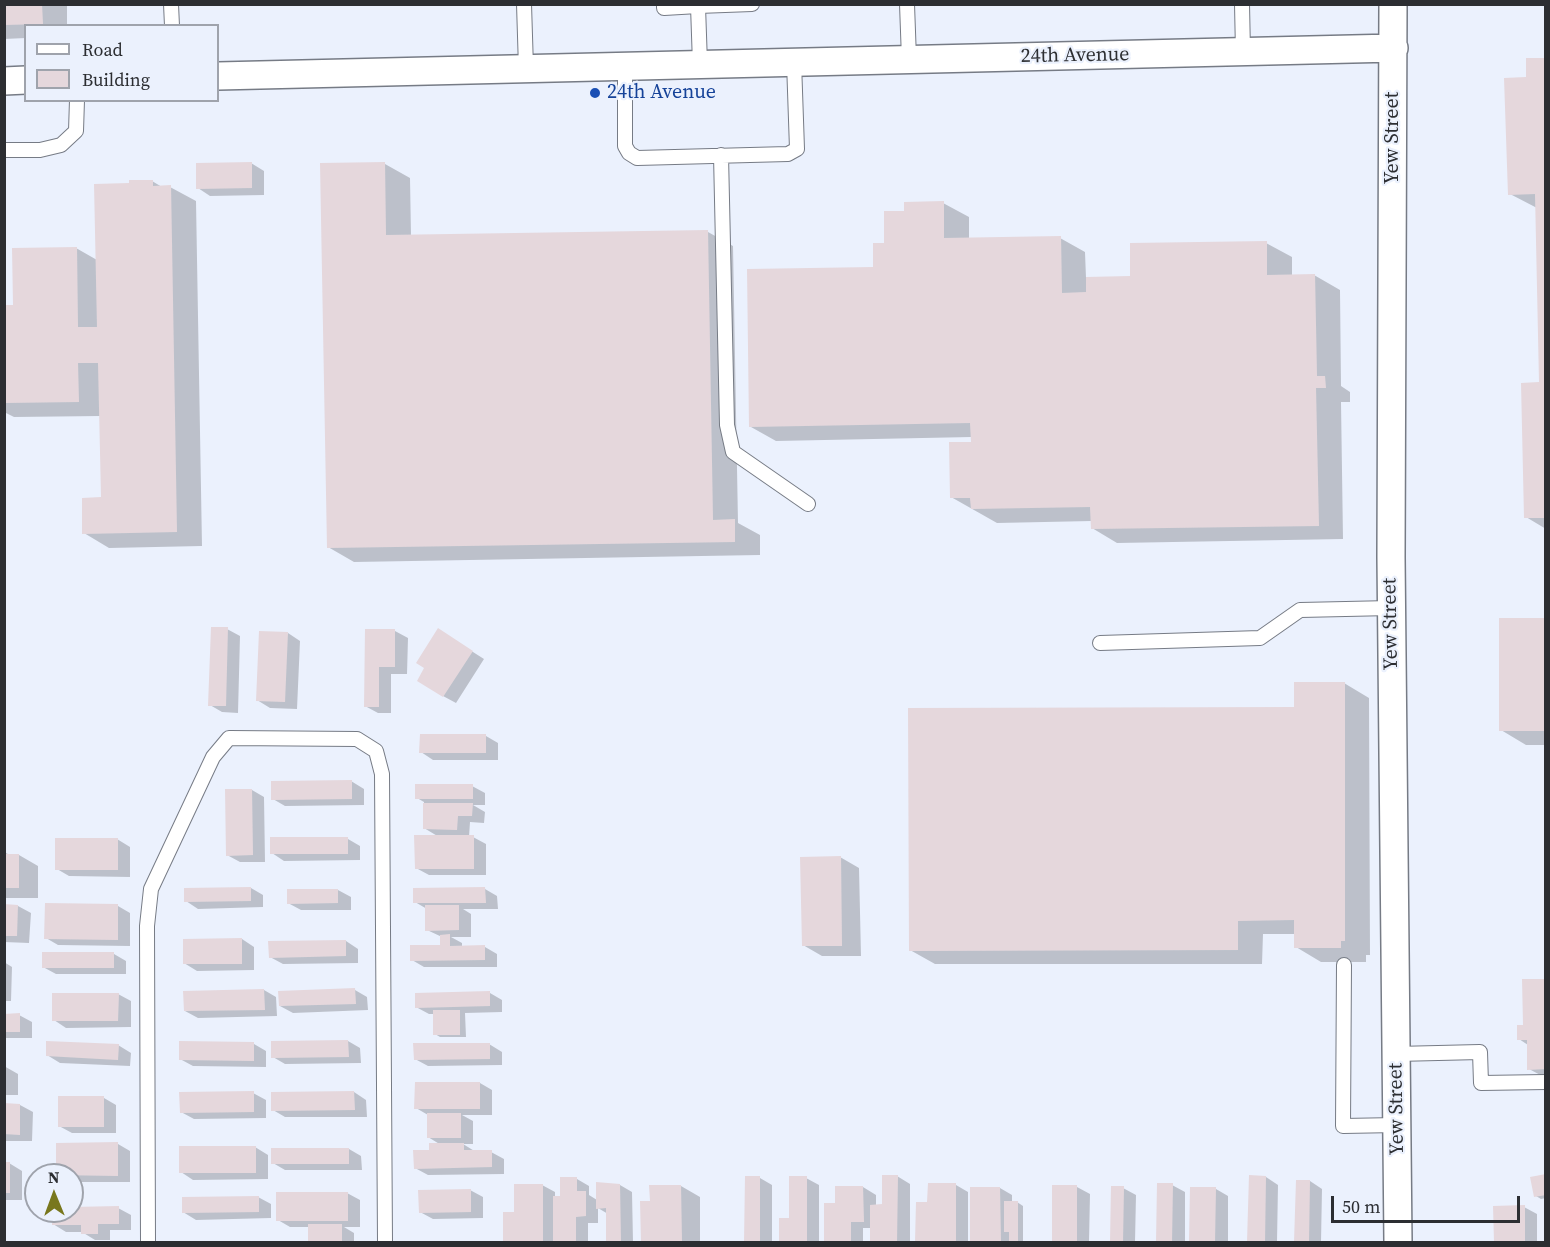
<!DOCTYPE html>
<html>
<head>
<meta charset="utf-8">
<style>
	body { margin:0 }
	#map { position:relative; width:1550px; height:1247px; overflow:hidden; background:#ebf1fd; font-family:"Source Serif 4",serif }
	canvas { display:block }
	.frame { position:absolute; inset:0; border:6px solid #2c2e32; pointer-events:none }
	.legend { position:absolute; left:24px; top:24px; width:195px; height:78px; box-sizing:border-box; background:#ebf1fd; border:2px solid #9fa3ac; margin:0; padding:8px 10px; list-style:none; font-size:18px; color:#2c2e32 }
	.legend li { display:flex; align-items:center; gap:12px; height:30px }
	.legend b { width:30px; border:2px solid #9fa3ac }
	.north { position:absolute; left:24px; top:1163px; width:60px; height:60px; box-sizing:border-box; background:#ebf1fd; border:2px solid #9fa3ac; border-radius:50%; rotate:359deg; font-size:16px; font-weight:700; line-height:24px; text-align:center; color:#2c2e32 }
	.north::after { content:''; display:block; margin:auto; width:21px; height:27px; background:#78771d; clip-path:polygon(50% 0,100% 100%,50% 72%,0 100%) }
	.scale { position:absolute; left:1331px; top:1196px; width:189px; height:27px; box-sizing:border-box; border:3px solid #2c2e32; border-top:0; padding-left:8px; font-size:18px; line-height:21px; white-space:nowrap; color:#2c2e32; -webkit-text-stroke:4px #ebf1fd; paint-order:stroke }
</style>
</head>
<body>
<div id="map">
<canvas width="1550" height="1247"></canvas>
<div class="frame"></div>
<ul class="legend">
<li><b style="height:8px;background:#fff"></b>Road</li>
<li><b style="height:16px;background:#e5d7dc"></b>Building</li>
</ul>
<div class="north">N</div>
<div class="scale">50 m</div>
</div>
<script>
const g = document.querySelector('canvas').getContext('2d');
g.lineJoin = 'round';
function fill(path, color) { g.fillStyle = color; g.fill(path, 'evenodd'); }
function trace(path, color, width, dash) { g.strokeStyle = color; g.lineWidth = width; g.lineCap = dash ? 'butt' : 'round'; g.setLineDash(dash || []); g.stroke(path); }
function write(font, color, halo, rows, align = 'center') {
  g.font = font + ' "Source Serif 4",serif'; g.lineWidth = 4.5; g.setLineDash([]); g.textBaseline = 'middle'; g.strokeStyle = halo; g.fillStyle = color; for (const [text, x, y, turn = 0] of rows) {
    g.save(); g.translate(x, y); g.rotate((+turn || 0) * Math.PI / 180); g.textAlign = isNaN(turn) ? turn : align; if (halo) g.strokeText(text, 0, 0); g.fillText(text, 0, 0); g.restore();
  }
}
fill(new Path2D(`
	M4 4H67V26H26V38L4 39Z
	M1546 59V529L1526 517 1541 383 1537 208 1510 194 1528 79Z
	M251 163 264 171V195L210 196 198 188Z
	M385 164 410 178 411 236 708 232 733 246 738 523 760 535V555L354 562 328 547Z
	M152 181 162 187H170L196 201 202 546 109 548 84 533 103 499 101 416 14 417 4 412V306H14L76 248 97 260 131 185Z
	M943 203 969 217V239L1060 238 1085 252 1086 278 1132 277 1266 243 1292 257V276L1314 275 1340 290 1341 386 1350 392V402H1341L1343 539 1117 543 1092 528V521L997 523 951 497 972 443V437L776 441 751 427 875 268 886 244 906 212Z
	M1546 620V745H1526L1501 730Z
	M227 629 240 636 238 713 222 712 210 705Z
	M366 630 395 631 408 638 407 674H391V713H378L365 706Z
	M288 633 300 641 297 709 270 708 257 700Z
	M451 638 484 659 456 703 443 696Z
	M1344 683 1369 698 1370 955H1366V962H1321L1296 947V934H1263L1262 964H935L910 950 1296 709Z
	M486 736 498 743V760H433L421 752Z
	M351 781 364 789V805L285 806 273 799Z
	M472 786 485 793V805H473L485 812 484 823 470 822 469 837H473L486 844V875H429L416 868 439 837 424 828V802L417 798Z
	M252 790 264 797 265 862H240L227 855Z
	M117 839 130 847V877L69 876 57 869Z
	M348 839 360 846V860L284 861 272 853Z
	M4 852 10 855H19L38 866V898H4Z
	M840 857 859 868 861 956H822L803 945Z
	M251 888 263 895V907L198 909 186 901Z
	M485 889 497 896 498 909H463L471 914V937H451L462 943V947H485L497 954V967H424L412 960 442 946V937L427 930V909L415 902Z
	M338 890 351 897V910H301L288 903V891Z
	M4 906H18L31 913 29 943 4 942Z
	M118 906 130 913V946L58 945 46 938Z
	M242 939 254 947V970L197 971 184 963Z
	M346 941 358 949V963L283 964 270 957Z
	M114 954 126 961V974H56L43 967Z
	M4 962 12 967 11 1001H4Z
	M1546 980V1078L1529 1069 1528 1045 1519 1039Z
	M264 990 276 997 277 1016 198 1018 185 1011Z
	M355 990 367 997 368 1010 293 1013 280 1006Z
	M490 993 502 1000V1012L465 1013 466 1037H440L435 1034V1014H429L416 1007Z
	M118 994 131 1001V1027L66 1028 54 1020Z
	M4 1015H19L32 1022V1038H4Z
	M348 1041 360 1048 361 1063 285 1064 273 1057Z
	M254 1044 266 1051V1067L193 1066 180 1059Z
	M489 1044 502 1052V1065L428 1066 415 1059Z
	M118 1045 131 1053 130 1066 60 1063 47 1055Z
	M4 1066 18 1074V1095H4Z
	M480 1083 492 1090V1115H462L473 1121V1144H463L476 1152H491L504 1159V1174L428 1175 415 1168 430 1151 441 1145 428 1137V1115L416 1108Z
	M354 1092 366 1100 367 1117H285L273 1110Z
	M253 1093 266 1100V1118L194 1119 181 1112Z
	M104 1098 116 1105V1133H72L59 1126Z
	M4 1105H20L33 1112 32 1141H4Z
	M118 1144 130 1151V1182H72V1175Z
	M255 1147 268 1155V1179L193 1180 181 1172Z
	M349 1149 361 1156 362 1170H285L273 1163Z
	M9 1163 22 1171V1200H4V1164Z
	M897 1176 910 1184V1242H871V1228H863V1242H825V1204H836V1187H863L876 1195V1206H883Z
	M1546 1176V1198L1541 1199 1536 1196Z
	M746 1177 760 1178 772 1185V1242H746Z
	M1250 1177H1266L1278 1185 1277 1242H1249Z
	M806 1178 819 1185V1242H780V1220H791Z
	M577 1179 589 1186V1195L597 1200 620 1185 632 1192 633 1242H608V1214L598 1208V1223H588V1242H559L555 1241V1242H505L504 1214H516L542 1185 555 1192V1197H562Z
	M1297 1181H1310L1322 1189 1321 1242H1296Z
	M1158 1184 1172 1185 1185 1192V1242H1158Z
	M956 1185 968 1192V1242H917V1203L929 1204Z
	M681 1186 700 1197V1242H642V1202L651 1203Z
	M1054 1186 1077 1187 1090 1194 1089 1242H1053Z
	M1112 1187 1123 1188 1136 1195 1135 1242H1112Z
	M972 1188H1000L1012 1195V1202H1017L1023 1206V1242H972Z
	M1192 1188 1216 1189 1228 1196V1242H1191Z
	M470 1190 483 1197V1218L433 1219 420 1212Z
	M347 1193 360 1200V1227H344L354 1233V1242H309V1227H290L278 1220Z
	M258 1197 271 1204V1218L196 1220 183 1212Z
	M1495 1207H1524L1537 1214V1242H1496Z
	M72 1208H118L131 1215V1230H110V1240H95L82 1232H66L53 1224V1211H72Z`), '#0003');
fill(new Path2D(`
	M4 4H42L43 24 4 25Z
	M1526 58H1546V518H1524L1521 383 1539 382 1535 194 1508 195 1504 78 1526 77Z
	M252 162V188L196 189V163Z
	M385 162 386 235 708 230 713 520 735 519V542L327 548 320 163Z
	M129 180H153V186L171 185 177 532 82 534V498L101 497 98 363H78L79 402 4 403V305H13L12 248 77 247 78 327H97L94 184 129 183Z
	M944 201V238L1061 236 1062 293 1086 292V277L1130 276V243L1267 241V275L1315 274 1317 376H1325L1326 388H1316L1319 526 1091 529 1090 507 971 509 970 498H950L949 442H971L970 423 749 427 747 269 873 267V243H884V211H904V202Z
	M1499 618H1546V731H1499Z
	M211 627H228L226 706H208Z
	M438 628 473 651 443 697 417 681 424 668 416 663Z
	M365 629H395V667H379V707H364Z
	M259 631 288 632 285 702 256 701Z
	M1294 682H1345V941H1341V948H1294V920L1238 921V950L909 951 908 708 1294 707Z
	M420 734H486V753H419Z
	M352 780V799L271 800V781Z
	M415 784H473V799H415Z
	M225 789H252L253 855 226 856Z
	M423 803H473L472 816H458L457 830 423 829Z
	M414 835H474V869H415Z
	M270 837H348V854H270Z
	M55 838H118V870H55Z
	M4 854H19V888H4Z
	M841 856 842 946H802L800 857Z
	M251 887V901L184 902V888Z
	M485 887 486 903H413V888Z
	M287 889H338V903L287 904Z
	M45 903 118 904V940L44 939Z
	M4 904 18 905 17 936H4Z
	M425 905H459V930L425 931Z
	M450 934V946L485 945V960L410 961V945H440V935Z
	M242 938V964H183V939Z
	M346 940V956L269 958 268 941Z
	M42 952H114V968H42Z
	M1522 979H1546V1069L1527 1070V1040H1517V1025H1523Z
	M355 988 356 1004 279 1006 278 991Z
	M264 989 265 1010 184 1011 183 991Z
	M490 991V1006L415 1008V993Z
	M52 993H119L118 1021H52Z
	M433 1010H460V1035H433Z
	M20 1013V1032H4V1014Z
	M348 1040 349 1057 271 1058V1041Z
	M46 1041 119 1044 118 1060 46 1056Z
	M179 1041 254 1042V1061L179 1060Z
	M413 1043H490V1059L414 1060Z
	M415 1082H480V1109H414Z
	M254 1091V1112L180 1113 179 1092Z
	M354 1091 355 1110 271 1111V1092Z
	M58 1096H104V1127H58Z
	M4 1103 20 1104V1135L4 1134Z
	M427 1113H461V1138H427Z
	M118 1142V1176L56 1175V1143Z
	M429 1143H464V1150H492V1167L414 1169 413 1150H429Z
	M179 1146H256V1173H179Z
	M271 1148H349V1164H271Z
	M4 1162H10V1193H4Z
	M1546 1174V1195L1534 1197 1530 1177Z
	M882 1175H898L897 1242H870V1205L882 1204Z
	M1249 1175 1266 1176 1265 1242H1247Z
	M745 1176H760V1242H744Z
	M789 1176H807V1242H779V1218H789Z
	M560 1177H577V1191H586V1216L576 1217V1242L553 1241V1196H560Z
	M1296 1180H1310L1309 1242H1294Z
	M596 1182 620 1184 621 1242H606V1208L596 1209Z
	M928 1183H956V1242H915L916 1202H927Z
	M1157 1183H1173L1172 1242H1156Z
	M514 1184H543V1242H503V1212H514Z
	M649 1185H681L682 1242H641L640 1201H650Z
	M1052 1185H1077V1242H1052Z
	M835 1186H863L864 1222H851V1242H824V1203H835Z
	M1111 1186H1124L1123 1242H1110Z
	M970 1187H1000L1001 1242H970Z
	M1190 1187H1216L1215 1242H1189Z
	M471 1189V1212L419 1213 418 1190Z
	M276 1192H348V1221H276Z
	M259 1196V1212L182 1213V1197Z
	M1004 1201H1018V1242H1009V1232H1004Z
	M1525 1205V1242H1494L1493 1206Z
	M119 1206V1224H98V1234H81V1225H52V1211H72V1207Z
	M308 1224H342V1242H308Z`), '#e5d7dc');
const service = new Path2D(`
	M171 4 172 26
	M524 4 526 68
	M664 4V8L698 6 700 64
	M907 4 909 59
	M1242 4 1243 52
	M698 6 752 4
	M625 66V146L629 153 637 158 788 154 797 149 794 62
	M4 150H40L61 145 76 131 77 100
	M721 155 727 425 733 452 808 504
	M1100 643 1260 638 1300 610 1391 608
	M1344 965 1343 1126 1397 1125
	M1396 1054 1480 1052 1481 1083 1546 1082
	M148 1242 147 926 151 889 213 757 229 738 357 739 376 751 382 774 385 1242`);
const minor = new Path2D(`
	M1393 4 1391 557 1398 1242
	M218 76 1394 48
	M4 81 26 80`);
trace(service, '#767b85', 16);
trace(minor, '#767b85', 30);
trace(service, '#fff', 14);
trace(minor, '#fff', 27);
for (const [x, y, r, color] of [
	[595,93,6,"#1a4fb4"]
]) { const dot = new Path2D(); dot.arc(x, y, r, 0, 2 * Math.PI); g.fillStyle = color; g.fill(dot); trace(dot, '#ebf1fd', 2); }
write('20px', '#2c2e32', '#ebf1fd', [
	["24th Avenue",1075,56,-1],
	["Yew Street",1393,138,-90],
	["Yew Street",1391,624,-91],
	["Yew Street",1397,1109,-91]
]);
write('20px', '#164399', '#ebf1fd', [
	["24th Avenue",607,93]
], 'left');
</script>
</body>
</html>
